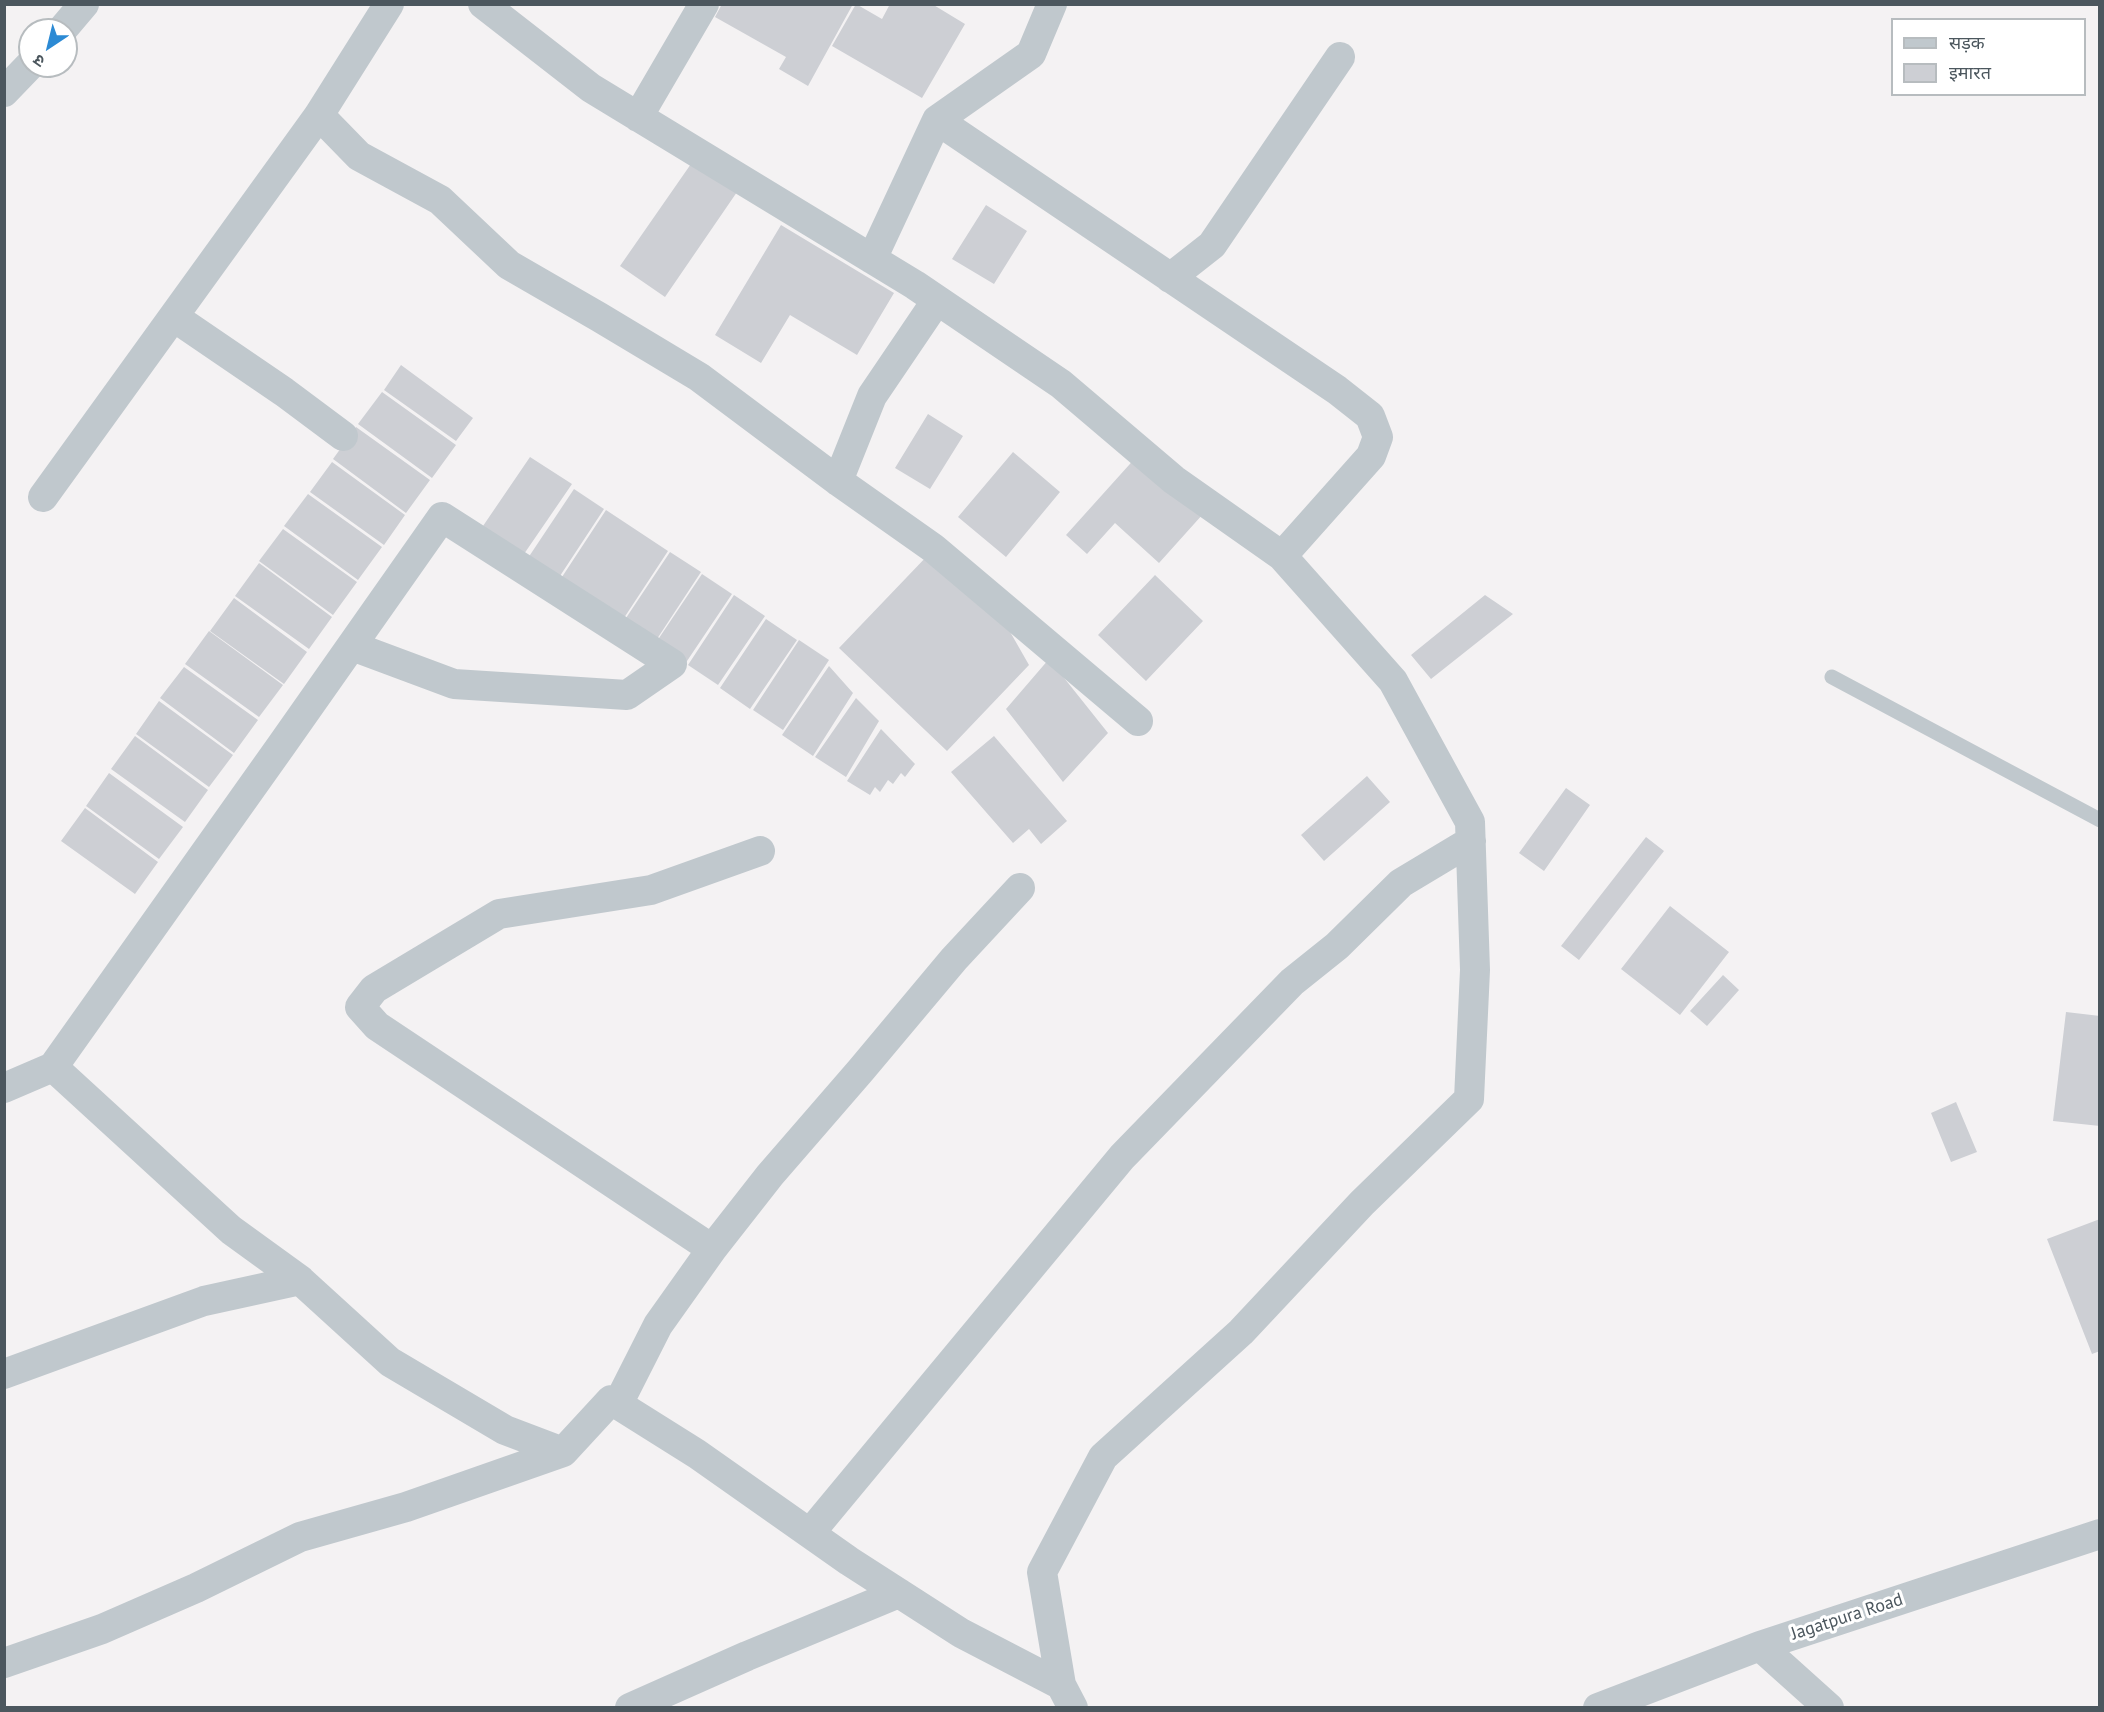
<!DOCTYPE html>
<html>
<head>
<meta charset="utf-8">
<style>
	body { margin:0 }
	#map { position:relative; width:2104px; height:1712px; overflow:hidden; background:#f4f2f3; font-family:"PT Sans","Noto Sans Devanagari",sans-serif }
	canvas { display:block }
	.frame { position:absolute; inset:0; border:6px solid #4c575e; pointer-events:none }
	.legend { position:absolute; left:1891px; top:18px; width:195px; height:78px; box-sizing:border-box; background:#fff; border:2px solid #b7bcbf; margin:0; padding:8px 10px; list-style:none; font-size:18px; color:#4c575e }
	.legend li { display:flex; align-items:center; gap:12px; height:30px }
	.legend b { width:30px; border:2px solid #b7bcbf }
	.north { position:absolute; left:18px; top:18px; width:60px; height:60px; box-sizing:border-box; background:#fff; border:2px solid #b7bcbf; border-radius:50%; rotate:215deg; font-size:16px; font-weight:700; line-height:24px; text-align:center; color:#4c575e }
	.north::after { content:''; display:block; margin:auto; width:21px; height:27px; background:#2c8ad4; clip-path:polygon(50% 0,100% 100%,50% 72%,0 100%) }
</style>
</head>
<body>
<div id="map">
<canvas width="2104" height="1712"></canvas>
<div class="frame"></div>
<ul class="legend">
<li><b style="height:8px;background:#c0c8cd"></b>सड़क</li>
<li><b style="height:16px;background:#cdcfd4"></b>इमारत</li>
</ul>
<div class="north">उ</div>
</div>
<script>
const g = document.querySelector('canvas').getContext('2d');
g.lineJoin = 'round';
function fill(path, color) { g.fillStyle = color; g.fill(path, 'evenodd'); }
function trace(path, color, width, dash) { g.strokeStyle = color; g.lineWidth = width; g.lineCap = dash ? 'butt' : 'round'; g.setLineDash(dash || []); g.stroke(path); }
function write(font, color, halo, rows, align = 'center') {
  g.font = font + ' "PT Sans",sans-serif'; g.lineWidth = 6; g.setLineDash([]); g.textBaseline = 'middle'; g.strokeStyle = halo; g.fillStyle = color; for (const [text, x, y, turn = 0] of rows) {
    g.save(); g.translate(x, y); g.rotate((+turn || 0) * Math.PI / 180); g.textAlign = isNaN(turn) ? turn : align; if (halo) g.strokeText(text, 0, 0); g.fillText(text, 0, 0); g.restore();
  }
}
fill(new Path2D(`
	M722 4H853L808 86 779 69 786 57 715 17Z
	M856 4 882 19 890 4H932L965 24 922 98 832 46Z
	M693 161 737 192 665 297 620 266Z
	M986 205 1027 231 994 284 952 259Z
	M781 225 894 293 857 355 790 315 761 363 715 335Z
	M401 365 473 418 456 441 384 390Z
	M382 392 456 445 432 478 358 424Z
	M928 414 963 436 930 489 895 468Z
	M356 427 430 480 406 513 333 459Z
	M1013 452 1060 492 1006 557 958 517Z
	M1138 455 1203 514 1159 563 1115 523 1087 554 1066 535Z
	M530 457 572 484 524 554 483 526Z
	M332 462 405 515 384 545 310 492Z
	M574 489 604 509 558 579 528 558Z
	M308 494 382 547 358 580 284 526Z
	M606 510 668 551 622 621 560 580Z
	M283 529 357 582 333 615 259 561Z
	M670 552 701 572 655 642 624 621Z
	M929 554 1009 630 1029 665 947 751 839 648Z
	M259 563 332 617 309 649 235 596Z
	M702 574 732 594 685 664 655 644Z
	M1155 575 1203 621 1146 681 1098 635Z
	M734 595 765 616 718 685 688 665Z
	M1485 595 1513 614 1431 679 1411 655Z
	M234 598 307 652 284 684 210 631Z
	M766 619 797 640 750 709 720 688Z
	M209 631 283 685 259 717 185 664Z
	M799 640 829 660 783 730 753 710Z
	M1049 659 1108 733 1063 782 1006 709Z
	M829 666 853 693 813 756 782 735Z
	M184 667 258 720 234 753 160 698Z
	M856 698 879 721 846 777 815 757Z
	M159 701 233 755 209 787 136 734Z
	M881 729 915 764 905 777 901 773 893 784 888 780 880 792 875 787 870 795 847 781Z
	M135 736 208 790 185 822 111 769Z
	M994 736 1067 821 1041 844 1029 829 1013 843 951 772Z
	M109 773 183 827 159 859 86 806Z
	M1367 776 1390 802 1324 861 1301 835Z
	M1566 788 1590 805 1544 871 1519 853Z
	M85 808 158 862 135 894 61 841Z
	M1646 837 1664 851 1579 960 1561 946Z
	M1670 906 1729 952 1680 1015 1621 969Z
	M1723 975 1739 990 1707 1026 1690 1011Z
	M2066 1012 2100 1016V1126L2053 1121Z
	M1956 1102 1977 1152 1951 1162 1931 1113Z
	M2100 1219V1351L2092 1354 2047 1239Z`), '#cdcfd4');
trace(new Path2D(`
	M1832 677 2100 820`), '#c0c8cd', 15);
trace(new Path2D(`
	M483 4 591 88 915 285 1061 384 1174 480 1282 556 1393 681 1470 822 1475 970 1469 1099 1362 1203 1241 1332 1103 1457 1042 1572 1061 1685
	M62 30 84 4
	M4 92 30 65
	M319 115 359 156 440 200 509 265 599 317 699 377 838 481 933 548 1138 721
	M638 117 704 4
	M937 120 1337 390 1370 416 1378 437 1371 456 1282 556
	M872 259 937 120 1031 54 1052 4
	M1170 278 1212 245 1340 57
	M174 317 284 392 343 436
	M838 481 872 396 937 300
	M43 497 319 115 389 4
	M53 1067C184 884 313 701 442 517L672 664 627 695 454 684 352 646
	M4 1088 53 1067 231 1230 300 1280 390 1362 505 1430 563 1452 611 1400 697 1454 849 1561 961 1633 1061 1685 1073 1708
	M712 1249 377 1026 360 1007 374 989 499 914 651 890 760 851
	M4 1374 204 1301 300 1280
	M618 1404 658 1325 712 1249 770 1175 861 1070 954 959 1020 888
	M810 1533 1122 1157 1292 982 1337 946 1401 883 1471 841
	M1760 1646 1829 1708
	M4 1663 102 1629 196 1588 300 1537 406 1507 563 1452
	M630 1708 747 1656 899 1593
	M1598 1708 1760 1646 2100 1534`), '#c0c8cd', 30);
write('18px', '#4c575e', '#fff', [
	["Jagatpura Road",1847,1617,-18]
]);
</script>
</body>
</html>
